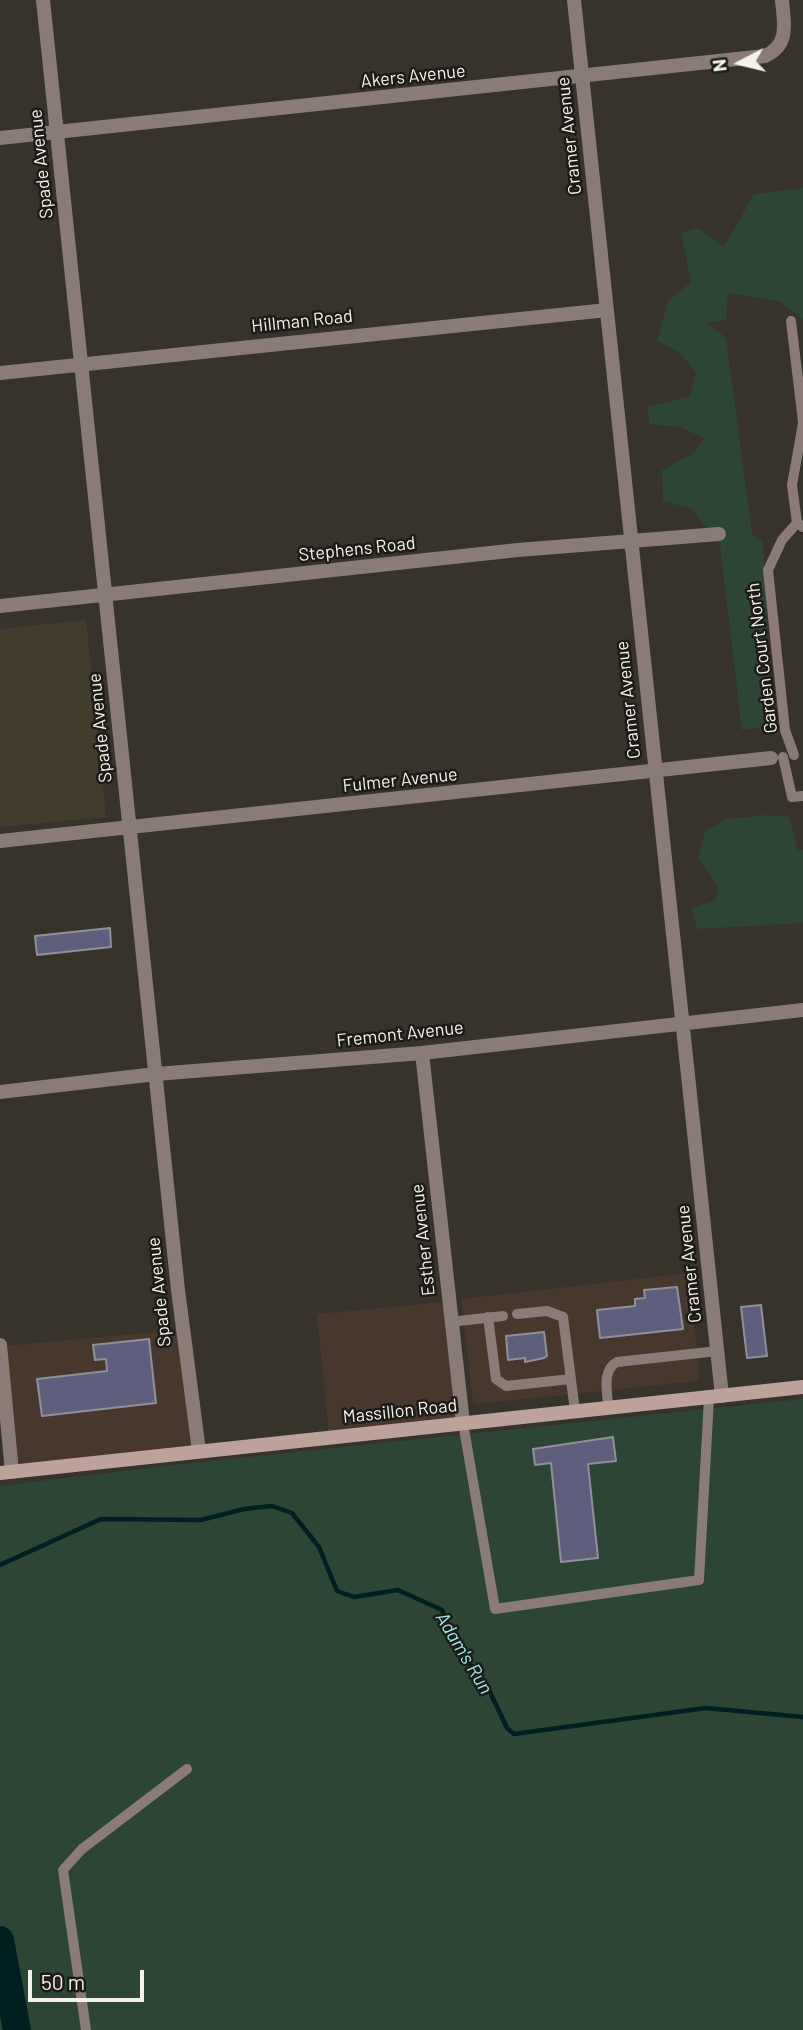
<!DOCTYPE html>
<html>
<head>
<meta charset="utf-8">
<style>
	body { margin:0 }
	#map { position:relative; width:803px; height:2030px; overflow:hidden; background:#37332a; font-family:Barlow,sans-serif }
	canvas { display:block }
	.north { position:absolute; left:705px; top:28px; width:70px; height:70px; -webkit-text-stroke:5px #1d1b17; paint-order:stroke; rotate:263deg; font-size:19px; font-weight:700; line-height:28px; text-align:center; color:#f5f2ec }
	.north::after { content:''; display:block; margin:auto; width:24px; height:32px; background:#f5f2ec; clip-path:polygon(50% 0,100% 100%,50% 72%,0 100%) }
	.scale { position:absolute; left:28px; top:1970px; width:116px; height:32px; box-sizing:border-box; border:4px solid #f5f2ec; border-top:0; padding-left:9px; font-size:21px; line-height:24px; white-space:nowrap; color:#f5f2ec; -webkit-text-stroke:5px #1d1b17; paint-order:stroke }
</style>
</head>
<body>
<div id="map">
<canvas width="803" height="2030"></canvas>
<div class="north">N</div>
<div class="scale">50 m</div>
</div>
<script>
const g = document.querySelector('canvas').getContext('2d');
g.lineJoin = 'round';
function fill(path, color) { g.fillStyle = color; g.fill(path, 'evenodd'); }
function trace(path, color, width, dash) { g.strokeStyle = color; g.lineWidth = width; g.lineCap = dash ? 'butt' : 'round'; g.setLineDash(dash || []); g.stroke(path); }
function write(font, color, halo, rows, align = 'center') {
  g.font = font + ' Barlow,sans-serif'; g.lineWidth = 5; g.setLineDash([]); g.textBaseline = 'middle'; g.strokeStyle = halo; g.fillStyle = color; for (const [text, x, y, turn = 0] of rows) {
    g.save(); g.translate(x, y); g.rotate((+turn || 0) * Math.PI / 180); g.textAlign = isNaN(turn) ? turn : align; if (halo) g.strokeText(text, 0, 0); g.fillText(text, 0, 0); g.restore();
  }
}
fill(new Path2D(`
	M689 1273 700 1376 697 1381 477 1404 473 1402 461 1299Z
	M445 1302 459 1421 329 1435 317 1314Z
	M177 1330 194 1448 14 1469 4 1346Z`), '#48372d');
fill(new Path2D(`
	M86 620 106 817 0 827V629Z`), '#423c2d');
fill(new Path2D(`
	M803 188V320L781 302 728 293 726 320 707 323 726 338 752 534 763 542 769 675 767 726 742 730 720 545 692 509 663 501 662 470 692 454 705 438 679 427 649 424 648 407 690 396 696 373 680 353 657 341 668 301 691 282 681 233 698 228 724 247 754 194Z
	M767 815 789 817 798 850H803V923L697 929 691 908 715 901 718 886 698 858 705 831 726 819Z
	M803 1399V2030H0V1486L181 1464Z`), '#2c4534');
trace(new Path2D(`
	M0 1565 101 1519 201 1520 244 1509 272 1506 292 1513 319 1547 337 1591 354 1597 398 1590 442 1610 457 1648 490 1692 507 1728 514 1734 706 1708 803 1717`), '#001f20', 4.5);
trace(new Path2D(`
	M0 1940 17 2030`), '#001f20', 28);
const building = new Path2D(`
	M110 928 111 947 37 955 35 936Z
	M677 1287 683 1329 600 1338 597 1310 635 1306V1299L645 1298 644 1290Z
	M761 1305 767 1356 747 1358 741 1307Z
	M544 1332 547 1356 544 1358 525 1362V1358L508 1360 506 1336Z
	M149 1339 156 1403 42 1416 37 1379 107 1371 106 1359 95 1360 93 1345Z
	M613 1437 616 1461 588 1464 598 1558 561 1562 551 1463 535 1465 533 1449Z`);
fill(building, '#605e7d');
trace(building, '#90909a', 2);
trace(new Path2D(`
	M791 321 803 422
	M803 423 792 485 797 523 803 527
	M794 755 785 730 768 570 782 540 797 523
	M783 757 792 797 803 796
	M517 1314 547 1311 563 1317 575 1411
	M488 1317 496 1379 506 1386 571 1379
	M450 1322 503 1316
	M608 1408C608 1392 601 1371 617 1362L718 1351
	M463 1423 495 1609 699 1580 709 1398
	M86 2030 63 1870 82 1849 187 1769`), '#8b7b76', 10);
trace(new Path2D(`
	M43 0 178 1290 199 1451
	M574 0 722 1396
	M0 138 765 56C790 45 784 23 782 0
	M0 373 607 310
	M0 606 518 550 719 534
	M0 841 771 758
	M422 1053 463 1423
	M0 1092 156 1074 422 1053 803 1010
	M0 1345 12 1472`), '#8b7b76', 14);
trace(new Path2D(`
	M0 1473 803 1387`), '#bda29c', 14);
write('18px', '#f5f2ec', '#1d1b17', [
	["Akers Avenue",413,76,-6],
	["Cramer Avenue",569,136,-96],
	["Spade Avenue",41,164,-96],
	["Hillman Road",302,321,-6],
	["Stephens Road",357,549,-6],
	["Garden Court North",762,658,-97],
	["Cramer Avenue",628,700,-96],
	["Spade Avenue",100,728,-96],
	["Fulmer Avenue",400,780,-6],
	["Fremont Avenue",400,1034,-6],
	["Esther Avenue",423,1240,-96],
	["Cramer Avenue",689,1264,-96],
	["Spade Avenue",159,1292,-96],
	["Massillon Road",400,1411,-6]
]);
write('italic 19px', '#9bebed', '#1d1b17', [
	["Adam's Run",464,1653,59]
]);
</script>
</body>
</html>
